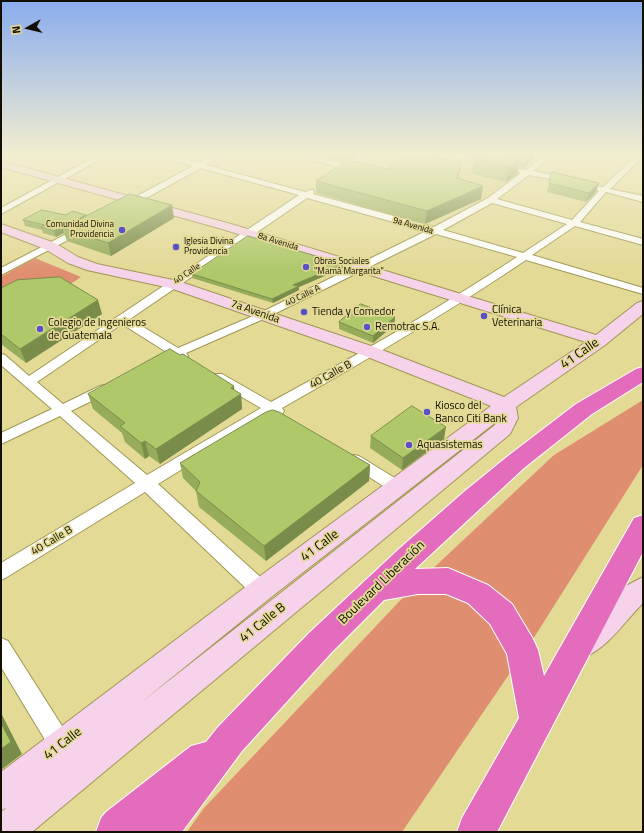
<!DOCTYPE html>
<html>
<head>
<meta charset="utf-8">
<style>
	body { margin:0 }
	#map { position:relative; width:644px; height:833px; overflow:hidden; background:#e3da96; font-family:"Titillium Web",sans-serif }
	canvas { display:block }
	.frame { position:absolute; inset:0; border:2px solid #120e00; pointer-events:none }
	.north { position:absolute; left:8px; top:8px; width:40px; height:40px; -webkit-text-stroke:3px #e3da96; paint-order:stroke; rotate:262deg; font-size:11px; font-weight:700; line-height:16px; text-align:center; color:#120e00 }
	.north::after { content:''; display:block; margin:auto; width:14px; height:18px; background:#120e00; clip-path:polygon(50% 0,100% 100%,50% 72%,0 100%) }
</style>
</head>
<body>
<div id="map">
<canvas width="644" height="833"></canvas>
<div class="frame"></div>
<div class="north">N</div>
</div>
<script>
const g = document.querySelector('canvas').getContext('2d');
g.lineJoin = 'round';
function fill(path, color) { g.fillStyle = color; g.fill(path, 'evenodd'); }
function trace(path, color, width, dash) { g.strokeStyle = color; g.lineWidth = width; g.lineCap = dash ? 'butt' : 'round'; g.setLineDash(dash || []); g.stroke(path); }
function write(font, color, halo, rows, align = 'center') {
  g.font = font + ' "Titillium Web",sans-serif'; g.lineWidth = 3.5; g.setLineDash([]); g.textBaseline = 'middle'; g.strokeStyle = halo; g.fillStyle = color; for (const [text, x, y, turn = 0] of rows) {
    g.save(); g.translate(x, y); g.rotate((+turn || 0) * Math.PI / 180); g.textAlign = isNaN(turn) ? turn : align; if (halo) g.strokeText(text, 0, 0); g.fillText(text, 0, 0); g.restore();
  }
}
fill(new Path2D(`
	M380 154H437L521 172 481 201 354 170Z`), '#dad083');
fill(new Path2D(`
	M35 258 81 277 63 289 1 302V277Z
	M643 400V465L535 636 402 832H187L204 808 411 589 554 455Z`), '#df8f70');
const street = new Path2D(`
	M100 154H110L1 214V208Z
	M156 154H168L199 163 214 154H224L206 165 305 192 310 190H313L314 192 313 194 434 227 488 198 521 173 517 171 518 169 526 170 546 154H555L533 171 572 179V183L529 175 497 199 572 220 599 191 595 190V186L603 187 638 154H643V157L610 189 643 196V202L606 192 580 222 643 239V245L575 226 532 255 643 288V294L526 260C447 313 365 361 282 408L284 411 282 414 277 416 272 414 158 484 268 584 270 590 268 596 261 598 254 596 145 492 7 577 1 580V563L135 483 60 416 1 444V433L52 409 1 365V354L5 355 29 376 299 195 201 168 128 208H122L121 206 122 204 193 166ZM307 198 426 231 260 313 178 348 130 319ZM492 203 567 224 523 253 443 230ZM436 234 517 257C437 310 355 356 271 402L222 374H212L211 377 212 380 261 408 147 475 71 411 110 392 112 389 110 386 105 385 100 386 63 404 37 382 122 324 168 353 155 358 153 361 155 364H163L176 358 182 360 186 359 188 356 186 353 268 317Z
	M289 154H302L346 164 361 154H370L341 173 337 171 341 168Z
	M443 154H457L494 162 495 164 491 166Z
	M82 226 85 227 87 229 85 231 1 275V268Z
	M354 455 359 456 403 483 405 487 403 491 397 493 391 491 349 464 346 460 349 456Z
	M1 638 8 641 69 737 72 745 69 753 61 756 53 753 1 667Z`);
const secondary = new Path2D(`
	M1 161 231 224 596 335 637 303 643 301V314L605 345 516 407 518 418 510 434 32 832H1V812L6 808 1 810V772L252 582 491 406 365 356 170 288 87 270 68 263 45 249 1 232V224L55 243 78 257 97 264 178 281 377 348 504 397 586 342 222 229 1 167ZM496 422 495 425 139 704 270 598Z
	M643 577V603C624 622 609 647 583 658L573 654 569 644 573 634 593 619 624 587Z`);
const highway = new Path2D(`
	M643 367V382L592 414 524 468 415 569 448 568 488 585 512 604 533 639 538 650 544 676 634 518 643 515V552L497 832H457L462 818 519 718 507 654 490 624 468 603 446 594H418L384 600 331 653 242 751 182 832H96L101 818 106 812 191 746 206 742 218 727 309 633 400 548 465 491 508 456 576 404 636 369Z`);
trace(street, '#a09755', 2);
trace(secondary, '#a09755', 2);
trace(highway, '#fff', 2);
fill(street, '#fff');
fill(secondary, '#f7d3eb');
fill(highway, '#e36dbc');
fill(new Path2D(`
	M319 154H357L348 160 387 169 441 159 461 163 458 178 483 186 481 199 425 224 316 193V181L345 162 319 156Z
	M474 158 534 159 524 168 519 167 517 174 506 182 472 174Z
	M552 172 599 183 596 192 586 202 547 192Z
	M66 215 86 217 174 218 111 256 67 241 64 233 56 237 43 233 42 230 25 226 23 220Z
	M343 268 299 287V290L273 303 192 278V274Z
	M1 288 102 314 26 363 1 344Z
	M395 317 394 325 373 343 339 329V322Z
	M180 355 234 386V390L241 394 242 409 160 464 149 456 145 459 125 442 122 433 93 409 88 394Z
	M371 436 444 439 402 470 370 448Z
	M180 463 370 465 369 481 266 561 199 507 196 491 183 478Z`), '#96ac5b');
fill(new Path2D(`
	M345 154H357L345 162Z
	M434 154H441V159L431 156Z
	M534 154H535L534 159 524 168 525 162Z
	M520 158 517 174 506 182 509 167Z
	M461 163 459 175 455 190 457 178Z
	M599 183 596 192 586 202 589 193Z
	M483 186 481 199 425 224 427 211Z
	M172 205 174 218 111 256 108 243Z
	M86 215 87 221 63 228 64 233 56 237 54 231Z
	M343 264V268L299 287V290L273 303 272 299 293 285Z
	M98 300 102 314 26 363 20 349Z
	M395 317 394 325 373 343V336Z
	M234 386 235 397 241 394 242 409 160 464 156 449Z
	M446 427 444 439 402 470 403 458Z
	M145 441 149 456 145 459 141 443Z
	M370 465 369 481 266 561 264 546Z
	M1 713 22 754 1 770Z`), '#7a8c4a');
const building = new Path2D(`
	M409 154H434L431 156 461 163 457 178 483 186 427 211 316 181 348 160 387 169Z
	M480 154H503L520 158 509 167 474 158Z
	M503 154H534L525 162 520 161V158Z
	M552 172 599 183 589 193 549 183Z
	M130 194 172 205 108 243 63 228Z
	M42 210 66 215 72 211 86 215 54 231 41 227 45 225 23 220Z
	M248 236 343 264 293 285 299 286 272 299 192 274Z
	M60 277 98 300 20 349 1 334V288L17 280Z
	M361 304 395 317 373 336 339 322Z
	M170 349 180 355 183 354 234 386 231 388 241 394 156 449 145 441 141 443 120 426 125 423 88 394Z
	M412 406 446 427 403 458 371 436Z
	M273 410 279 412 370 465 264 546 196 491 200 482 180 463 266 412Z
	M1 723 11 742 1 749Z`);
fill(building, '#afc86a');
trace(building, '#7a8c4a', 1);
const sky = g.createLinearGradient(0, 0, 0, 271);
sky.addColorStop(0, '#8aacee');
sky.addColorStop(0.57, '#f2eed0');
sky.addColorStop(1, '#f2eed000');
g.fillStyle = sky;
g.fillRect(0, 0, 644, 271);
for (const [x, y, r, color] of [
	[122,230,4,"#5a50c8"],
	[176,247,4,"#5a50c8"],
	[306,267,4,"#5a50c8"],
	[304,312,4,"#5a50c8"],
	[484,316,4,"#5a50c8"],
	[367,327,4,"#5a50c8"],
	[40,329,4,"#5a50c8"],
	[427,412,4,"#5a50c8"],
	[409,445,4,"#5a50c8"]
]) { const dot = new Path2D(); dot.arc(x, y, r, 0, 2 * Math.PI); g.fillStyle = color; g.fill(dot); trace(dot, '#e3da96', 1.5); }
write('9px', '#120e00', '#e3da96', [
	["Comunidad Divina",114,225,"right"],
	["Providencia",114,235,"right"],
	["Iglesia Divina",184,242],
	["Providencia",184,252],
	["Obras Sociales",314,262],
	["\"Mamá Margarita\"",314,272]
], 'left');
write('9px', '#120e00', '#e3da96', [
	["9a Avenida",413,226,16],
	["8a Avenida",278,242,17],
	["40 Calle",187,274,-34],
	["40 Calle A",303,296,-26]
]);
write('11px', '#120e00', '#e3da96', [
	["Clínica",492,310],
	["Veterinaria",492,323],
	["Tienda y Comedor",312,312],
	["Colegio de Ingenieros",48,323],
	["de Guatemala",48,336],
	["Remotrac S.A.",375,327],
	["Kiosco del",435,406],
	["Banco Citi Bank",435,419],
	["Aquasistemas",417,445]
], 'left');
write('11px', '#120e00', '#e3da96', [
	["7a Avenida",255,312,19],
	["40 Calle B",331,375,-29],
	["40 Calle B",52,541,-31]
]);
write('13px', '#120e00', '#e3da96', [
	["41 Calle",580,354,-35],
	["41 Calle",320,546,-37],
	["Boulevard Liberación",382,583,-44],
	["41 Calle B",263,623,-39],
	["41 Calle",63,744,-38]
]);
</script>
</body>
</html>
